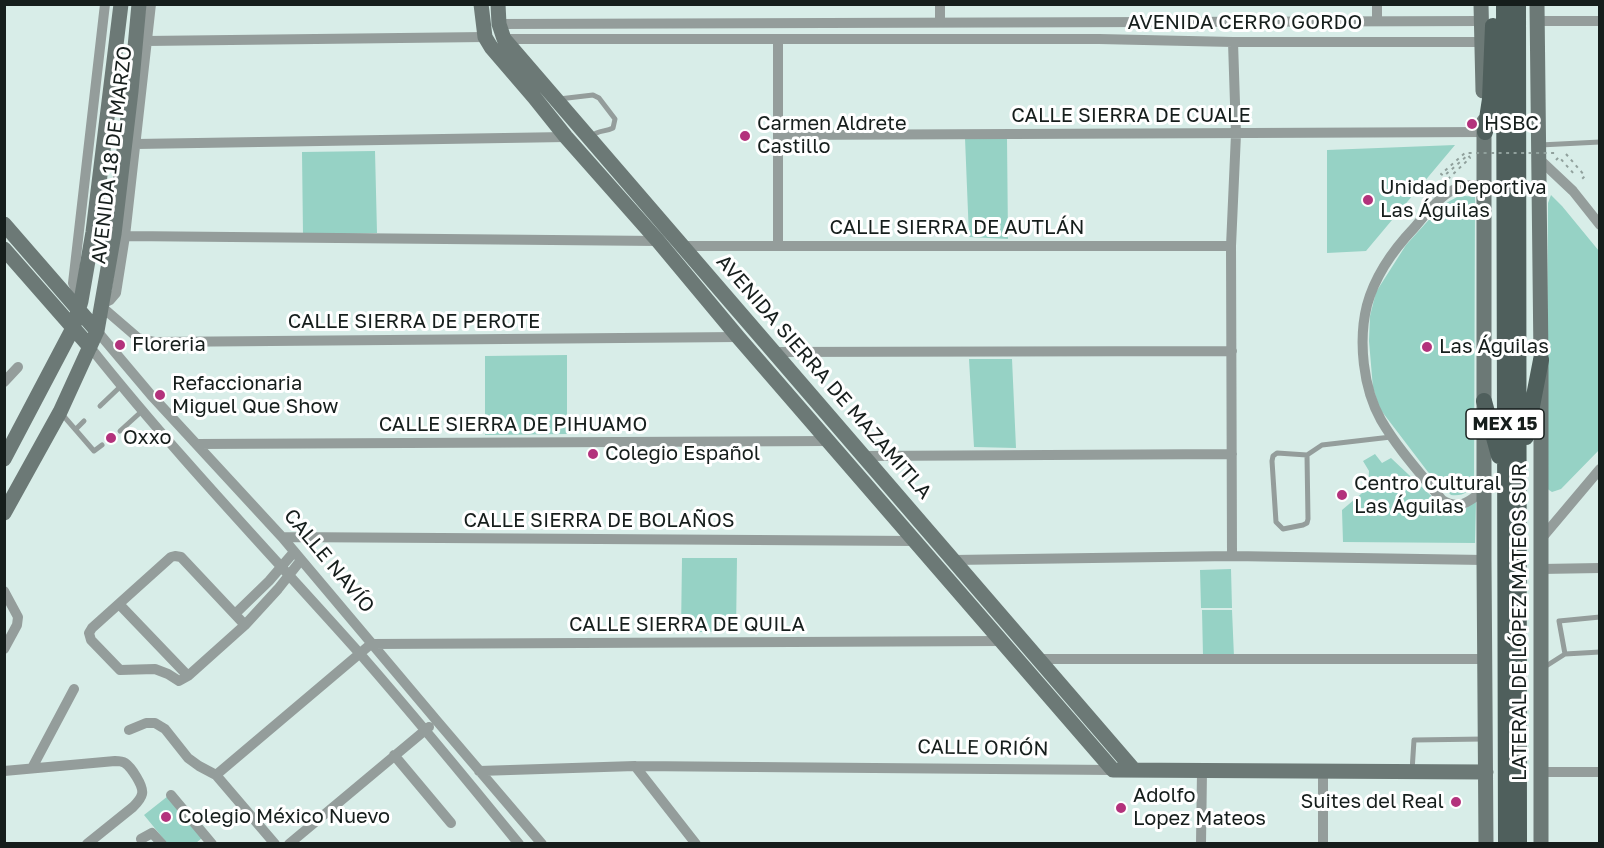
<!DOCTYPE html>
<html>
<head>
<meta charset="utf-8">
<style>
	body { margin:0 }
	#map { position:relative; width:1604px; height:848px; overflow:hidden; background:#d8ede8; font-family:"Golos Text",sans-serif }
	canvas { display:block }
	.frame { position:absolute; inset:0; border:6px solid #161e1c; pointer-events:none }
</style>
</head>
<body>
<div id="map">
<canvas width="1604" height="848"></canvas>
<div class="frame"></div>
</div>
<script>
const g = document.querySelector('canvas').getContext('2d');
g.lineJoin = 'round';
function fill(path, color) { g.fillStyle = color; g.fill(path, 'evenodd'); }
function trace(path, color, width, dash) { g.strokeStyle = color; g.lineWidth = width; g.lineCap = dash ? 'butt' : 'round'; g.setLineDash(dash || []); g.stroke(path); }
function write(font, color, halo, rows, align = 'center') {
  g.font = font + ' "Golos Text",sans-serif'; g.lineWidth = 6; g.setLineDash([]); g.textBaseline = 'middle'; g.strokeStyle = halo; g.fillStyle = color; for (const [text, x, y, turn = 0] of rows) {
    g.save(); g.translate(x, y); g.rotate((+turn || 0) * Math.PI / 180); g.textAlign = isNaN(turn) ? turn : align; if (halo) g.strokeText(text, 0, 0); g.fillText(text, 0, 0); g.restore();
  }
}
fill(new Path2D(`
	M965 138H1007L1008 239 969 237Z
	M1455 145 1366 251 1327 253V150Z
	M375 151 377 233 303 235 302 152Z
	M1551 195 1562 206 1599 251 1600 449 1561 489 1552 492 1546 488 1548 203Z
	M1465 196 1475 197 1474 482C1468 493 1464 496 1451 495L1428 472 1380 409 1373 388 1369 341 1370 316 1376 292 1406 245 1435 213 1448 202 1457 197Z
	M567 355V434L485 435V356Z
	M969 359H1012L1016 448 974 447Z
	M1375 454 1382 463 1391 458 1444 508 1456 513 1464 510 1476 500 1475 543 1343 542 1342 510 1368 488 1369 471 1363 461Z
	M682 558H737L736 632H681Z
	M1231 569 1232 608H1201L1200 570Z
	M1202 610H1232L1234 657 1203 656Z
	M168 796 202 838 196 843H167L144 815Z`), '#96d2c5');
trace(new Path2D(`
	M1566 154 1585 176 1580 181
	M1556 160 1559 157 1574 174`), '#90a09c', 2, [3, 4.5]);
trace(new Path2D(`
	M559 99 593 95 599 98 615 119 613 128C605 132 599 130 591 136
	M1540 145 1600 142
	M100 406 121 386
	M61 413 94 451 102 445
	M76 429 84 421
	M120 431 142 411
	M1277 453 1307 455 1308 519 1307 523 1303 525 1283 529 1276 522 1272 461 1273 456Z
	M1307 455 1322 445 1391 437
	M1600 617 1559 621 1565 654 1600 652
	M1543 668 1565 654
	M1412 771 1414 740 1484 739`), '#949d9b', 5);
trace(new Path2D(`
	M940 4V22
	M1377 4V21
	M1537 21H1600
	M499 24 1481 21
	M504 39H1099L1233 42H1482
	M778 39V246
	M146 41 485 37
	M778 135 1485 132
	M136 144 566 137
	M1539 159 1573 191 1600 225
	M125 236 658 241
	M682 246H1231
	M81 301 73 283 105 4
	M102 304 110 300 116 293 125 236 151 4
	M102 307 138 338 155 342 738 337
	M97 331 151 395 282 537 437 721 542 844
	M90 347C175 454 270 553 361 655 415 717 467 780 519 844
	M773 352 1232 351
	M4 382 18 367
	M197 444 829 441
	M864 456 1232 454
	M1484 490C1470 501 1460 511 1442 500 1421 474 1398 449 1381 420 1363 388 1358 341 1367 305 1375 276 1394 249 1414 228 1426 214 1440 195 1457 188 1466 184 1475 185 1484 185
	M282 537 915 541
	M1541 539 1600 469
	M1232 556 1231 246 1236 134 1233 42
	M953 560 1232 556 1484 560
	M1541 569 1600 568
	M4 591 18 617 17 625 4 649
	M119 604 188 676
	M235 614 269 581 294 552
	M245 625 181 557 175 556 171 557 92 628 89 633 91 640 120 670 155 669 168 674 179 681 188 676 245 625 278 589 301 560
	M1039 659H1485
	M129 730 146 723H155L165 729 188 758 199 766 216 775 275 844
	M394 755 451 823
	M635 766 696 844
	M32 768 74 689
	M4 771 115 761C119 761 122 761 125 763 131 767 144 786 142 794 141 799 137 803 133 807L87 844
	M479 771 635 766 1113 770
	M1542 772H1600
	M216 775 371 644 1002 641
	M171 795 212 844
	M141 839 152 833 162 844
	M289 844 429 727
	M1201 844 1202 771
	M1323 844V772`), '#949d9b', 10);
trace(new Path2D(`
	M481 4 485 37 491 47 534 97 566 137 658 241 738 337 1113 770 1486 772
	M498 4 499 24 504 39 1134 770
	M1481 4 1483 91
	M1537 4 1541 360V844
	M1484 121V560L1486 844
	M4 224 97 331
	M4 249 90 347
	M4 459 73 328 81 301 93 232 121 4
	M4 513 60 412 97 331 114 234 131 91 139 4`), '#6c7976', 15);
trace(new Path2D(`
	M1504 4 1506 844
	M1518 4 1519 844
	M1485 132 1490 99 1493 26
	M1484 401 1499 456
	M1526 437 1541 360`), '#4f5f5c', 16);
trace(new Path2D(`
	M1448 179 1470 158 1468 155 1444 176 1441 174 1465 153H1558`), '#90a09c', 2, [3, 4.5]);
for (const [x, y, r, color] of [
	[1472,124,6,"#b3327c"],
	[745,136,6,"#b3327c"],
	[1368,200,6,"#b3327c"],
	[120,345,6,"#b3327c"],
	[1427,347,6,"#b3327c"],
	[160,395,6,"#b3327c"],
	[111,438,6,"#b3327c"],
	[593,454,6,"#b3327c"],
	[1342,495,6,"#b3327c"],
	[1456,802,6,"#b3327c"],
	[1121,808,6,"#b3327c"],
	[166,817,6,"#b3327c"]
]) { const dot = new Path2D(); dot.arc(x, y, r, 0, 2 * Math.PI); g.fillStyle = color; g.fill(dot); trace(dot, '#fff', 2); }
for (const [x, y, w] of [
	[1505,424,78]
]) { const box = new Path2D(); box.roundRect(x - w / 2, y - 15, w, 30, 4.5); g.fillStyle = '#fff'; g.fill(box); trace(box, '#161e1c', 1.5); }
write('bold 18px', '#161e1c', null, [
	["MEX 15",1505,424]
]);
write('20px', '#161e1c', '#fff', [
	["AVENIDA CERRO GORDO",1245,23],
	["CALLE SIERRA DE CUALE",1131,116],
	["AVENIDA 18 DE MARZO",112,155,-83],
	["CALLE SIERRA DE AUTLÁN",957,228],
	["CALLE SIERRA DE PEROTE",414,322],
	["AVENIDA SIERRA DE MAZAMITLA",824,377,49],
	["CALLE SIERRA DE PIHUAMO",513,425],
	["CALLE SIERRA DE BOLAÑOS",599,521],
	["CALLE NAVÍO",329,561,50],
	["LATERAL DE LÓPEZ MATEOS SUR",1520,622,-90],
	["CALLE SIERRA DE QUILA",687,625],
	["CALLE ORIÓN",983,748,1]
]);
write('20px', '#161e1c', '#fff', [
	["Carmen Aldrete",757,124],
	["Castillo",757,147],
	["HSBC",1484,124],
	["Unidad Deportiva",1380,188],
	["Las Águilas",1380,211],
	["Floreria",132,345],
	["Las Águilas",1439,347],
	["Refaccionaria",172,384],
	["Miguel Que Show",172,407],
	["Oxxo",123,438],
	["Colegio Español",605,454],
	["Centro Cultural",1354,484],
	["Las Águilas",1354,507],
	["Adolfo",1133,796],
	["Lopez Mateos",1133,819],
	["Suites del Real",1444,802,"right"],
	["Colegio México Nuevo",178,817]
], 'left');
</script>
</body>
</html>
